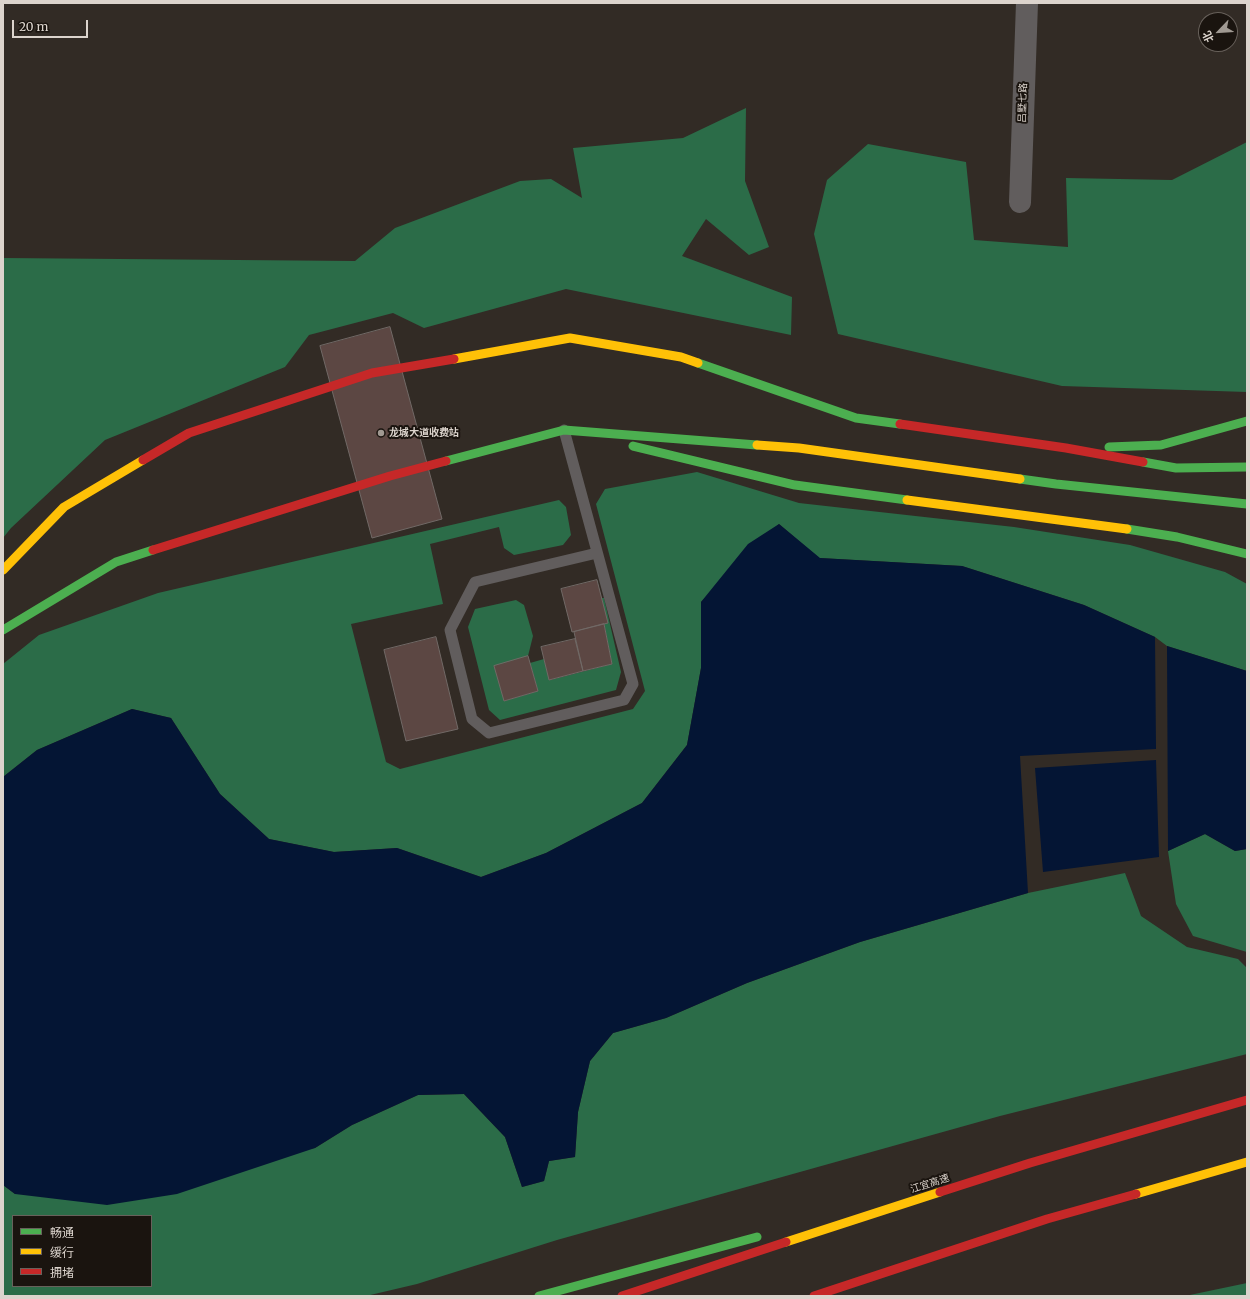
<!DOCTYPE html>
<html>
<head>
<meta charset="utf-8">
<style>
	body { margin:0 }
	#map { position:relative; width:1250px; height:1299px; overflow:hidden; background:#322b25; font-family:Merriweather,"Noto Sans SC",serif }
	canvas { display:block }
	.frame { position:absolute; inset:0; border:4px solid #dcd4cd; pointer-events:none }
	.legend { position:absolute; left:12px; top:1215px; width:140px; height:72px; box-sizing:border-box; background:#1a140f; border:1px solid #68615b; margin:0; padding:5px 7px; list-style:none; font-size:12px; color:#dcd4cd }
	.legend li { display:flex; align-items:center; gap:8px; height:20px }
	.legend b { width:20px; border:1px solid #68615b }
	.north { position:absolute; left:1198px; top:12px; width:40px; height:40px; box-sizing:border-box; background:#1a140f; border:1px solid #68615b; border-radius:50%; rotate:245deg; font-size:11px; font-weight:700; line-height:16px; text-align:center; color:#dcd4cd }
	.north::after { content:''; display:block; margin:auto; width:14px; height:18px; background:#a09992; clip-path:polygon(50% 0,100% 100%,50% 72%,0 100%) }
	.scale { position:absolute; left:12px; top:20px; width:76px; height:18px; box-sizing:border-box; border:2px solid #dcd4cd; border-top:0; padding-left:5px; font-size:12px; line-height:14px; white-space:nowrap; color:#dcd4cd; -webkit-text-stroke:3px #1a140f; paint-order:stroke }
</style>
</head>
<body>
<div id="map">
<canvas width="1250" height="1299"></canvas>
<div class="frame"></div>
<ul class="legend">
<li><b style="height:5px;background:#4caf50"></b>畅通</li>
<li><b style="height:5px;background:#ffc107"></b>缓行</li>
<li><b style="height:5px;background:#c62828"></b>拥堵</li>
</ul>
<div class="north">北</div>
<div class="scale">20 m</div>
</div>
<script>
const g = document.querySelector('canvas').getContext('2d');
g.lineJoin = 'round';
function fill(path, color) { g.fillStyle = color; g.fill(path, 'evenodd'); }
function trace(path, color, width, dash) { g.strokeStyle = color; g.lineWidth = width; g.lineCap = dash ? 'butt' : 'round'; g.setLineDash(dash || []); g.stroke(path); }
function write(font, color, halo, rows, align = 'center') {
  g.font = font + ' Merriweather,"Noto Sans SC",serif'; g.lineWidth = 4; g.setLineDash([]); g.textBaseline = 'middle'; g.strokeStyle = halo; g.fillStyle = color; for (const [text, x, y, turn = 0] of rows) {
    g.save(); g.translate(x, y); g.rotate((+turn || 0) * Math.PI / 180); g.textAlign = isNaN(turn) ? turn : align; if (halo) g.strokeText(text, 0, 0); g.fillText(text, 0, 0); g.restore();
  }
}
fill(new Path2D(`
	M746 108 745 181 769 247 749 255 706 219 682 256 792 297 791 335 566 289 424 328 393 313 309 335 285 367 105 440 11 528 3 538V258L355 261 395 228 520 181 551 179 582 198 573 148 683 138Z
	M1247 142V392L1062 386 838 334 814 234 827 180 868 144 966 162 974 240 1068 247 1066 178 1172 180Z
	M697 472 799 503 1014 527 1130 545 1225 572 1247 584V671L1167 646 1155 637 1084 605 962 566 819 558 779 524 701 602V668L687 745 642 803 546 853 481 877 397 848 334 852 269 839 220 794 171 718 132 709 37 750 3 777V664L39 635 158 593 559 500 566 507 571 535 563 545 514 555 504 548 499 527 430 544 443 604 351 624 386 762 400 769 633 709 645 691 596 504 605 489Z
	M601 598H604L621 672 616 690 500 720 489 710 468 627 475 609 516 600 524 605 533 636 528 656 504 701 538 691 530 663 544 659 550 680 612 664 604 624Z
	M1205 834 1235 851 1247 849V952L1193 936 1176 904 1168 851Z
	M1125 873 1141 916 1187 947 1238 959 1247 968V1054L1000 1116 557 1240 417 1284 366 1296H3V1185L15 1194 315 1148 352 1125 418 1095 464 1094 505 1137 522 1187 544 1181 549 1161 575 1157 578 1112 590 1061 613 1033 666 1018 747 983 860 942 1028 893ZM13 1216H151V1286H13Z
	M1247 1283V1296H1185Z`), '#2b6c48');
fill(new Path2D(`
	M779 524 820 558 962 566 1084 605 1155 637 1156 749 1020 756 1028 893 860 942 747 983 666 1018 613 1033 590 1061 578 1112 575 1157 549 1161 544 1181 522 1187 505 1137 464 1094 418 1095 352 1125 315 1148 177 1194 107 1205 15 1194 3 1185V777L37 750 132 709 171 718 220 794 269 839 334 852 397 848 481 877 546 853 642 803 687 745 701 668V602L748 544Z
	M1167 646 1247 671V849L1235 851 1205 834 1168 851Z
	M1156 760 1159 857 1043 872 1035 768Z`), '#041534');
const building = new Path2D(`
	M390 327 442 519 372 538 320 346Z
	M597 580 608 623 572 632 561 589Z
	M604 624 612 664 583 671 574 632Z
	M436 637 458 729 406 741 384 650Z
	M575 639 583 671 549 680 541 647Z
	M528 656 538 691 504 701 494 666Z`);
fill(building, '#5c4743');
trace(building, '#716966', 1);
trace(new Path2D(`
	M564 430 633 684 624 700 489 733 472 719 450 630 475 582 597 553`), '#615d5d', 11);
trace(new Path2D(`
	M1020 202 1027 3`), '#615d5d', 22);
trace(new Path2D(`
	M698 363 856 418 900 424
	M633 446 795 485 907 500
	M1109 447 1161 445 1247 421
	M446 461 564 430 757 445
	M1143 462 1176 468 1247 467
	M1020 479 1056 484 1247 504
	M1127 529 1177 537 1247 554
	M3 630 116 562 153 550
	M539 1296 757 1237`), '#4caf50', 9);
trace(new Path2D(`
	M454 359 570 338 681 357 698 363
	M757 445 799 448 1020 479
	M907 500 1127 529
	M3 570 64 507 143 460
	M1136 1194 1247 1162
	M786 1242 940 1192`), '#ffc107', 9);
trace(new Path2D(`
	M900 424 1066 448 1143 462
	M143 460 189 433 372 373 454 359
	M153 550 390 476 446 461
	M940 1192 1030 1163 1247 1100
	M622 1296 786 1242
	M814 1296 1047 1219 1136 1194`), '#c62828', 9);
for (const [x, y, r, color] of [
	[381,433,4,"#a09992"]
]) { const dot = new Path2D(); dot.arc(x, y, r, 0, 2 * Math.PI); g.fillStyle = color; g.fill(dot); trace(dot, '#1a140f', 1.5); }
write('10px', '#dcd4cd', '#1a140f', [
	["吕墅七路",1023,103,-88],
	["江宜高速",930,1184,-18]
]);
write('bold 10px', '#dcd4cd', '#1a140f', [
	["龙城大道收费站",389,433]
], 'left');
</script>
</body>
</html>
